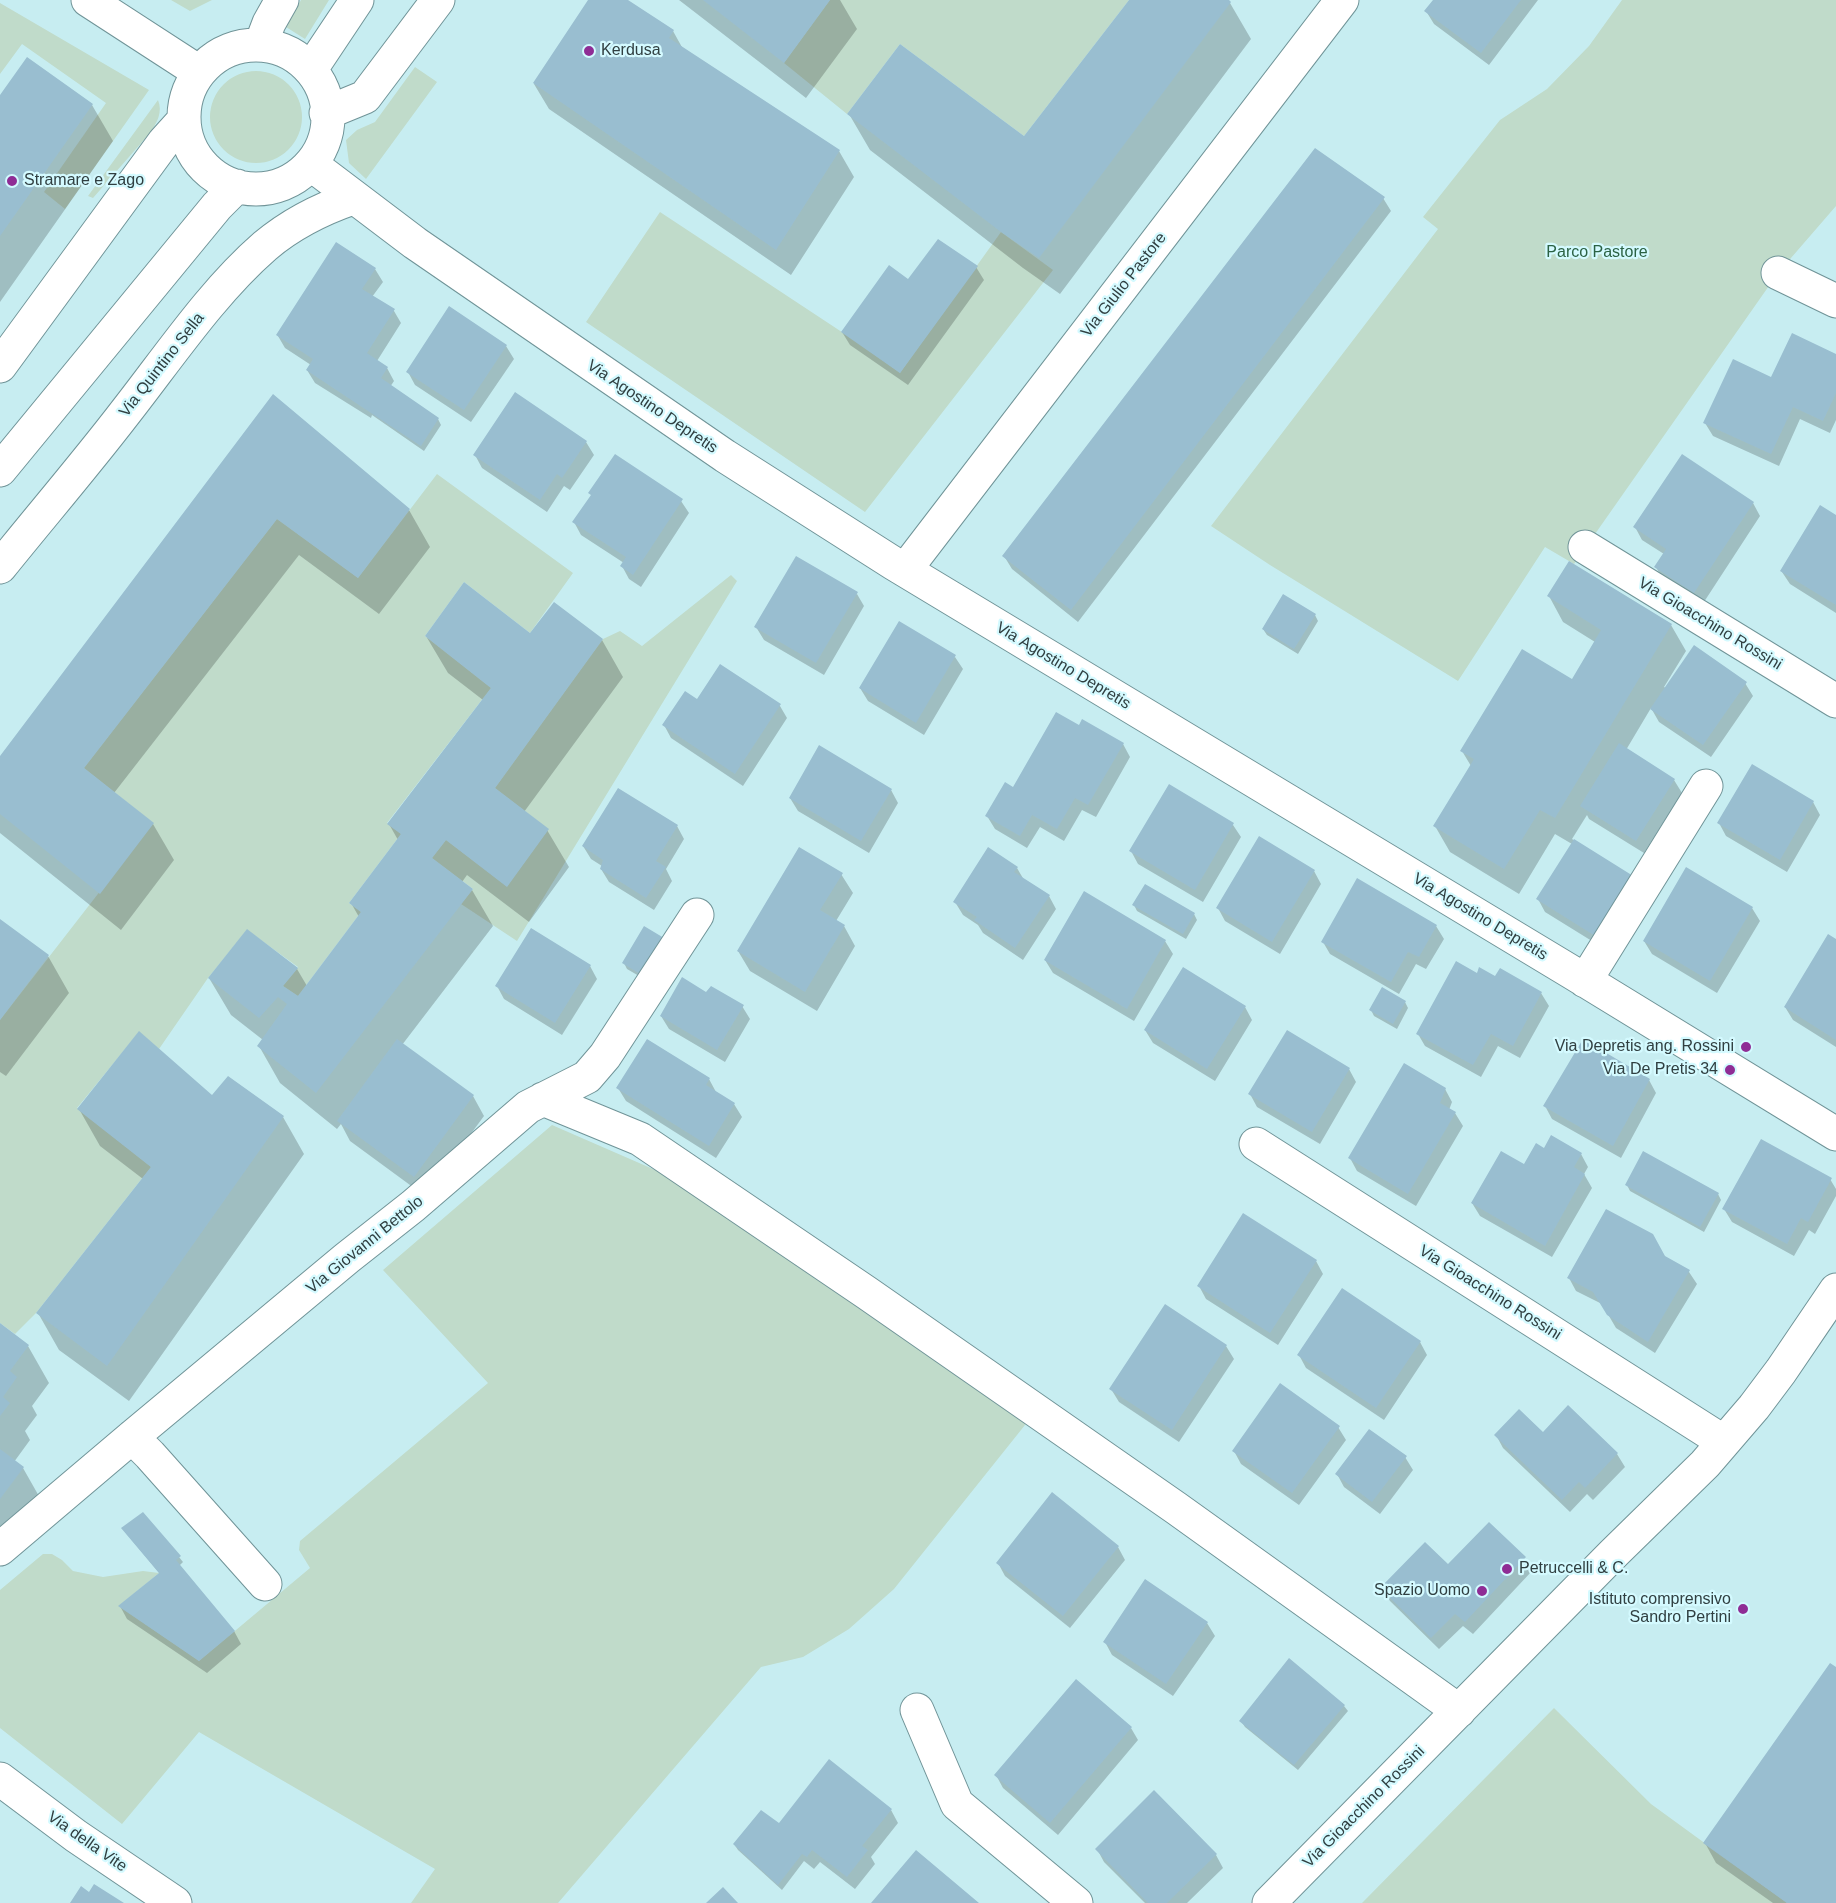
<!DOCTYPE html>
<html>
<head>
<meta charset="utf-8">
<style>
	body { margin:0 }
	canvas { display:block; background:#c7edf1 }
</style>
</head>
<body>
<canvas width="1836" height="1903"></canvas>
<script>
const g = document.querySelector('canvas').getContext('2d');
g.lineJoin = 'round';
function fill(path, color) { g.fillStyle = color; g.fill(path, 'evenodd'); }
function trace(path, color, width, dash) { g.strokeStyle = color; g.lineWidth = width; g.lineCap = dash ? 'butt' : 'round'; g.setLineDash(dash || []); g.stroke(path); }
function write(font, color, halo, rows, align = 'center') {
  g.font = font + ' Helvetica,sans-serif'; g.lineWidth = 4.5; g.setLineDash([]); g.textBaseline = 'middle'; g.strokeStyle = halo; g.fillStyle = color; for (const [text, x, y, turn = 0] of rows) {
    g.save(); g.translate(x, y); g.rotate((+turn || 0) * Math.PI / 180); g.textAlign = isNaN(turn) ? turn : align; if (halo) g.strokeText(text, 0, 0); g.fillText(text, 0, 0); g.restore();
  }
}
fill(new Path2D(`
	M171 0H212L190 11Z
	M301 0H329L305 39 286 27Z
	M830 0H1129L1024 136 900 44 847 114 784 63Z
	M1622 0H1836V206L1778 273 1574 564 1545 547 1458 681 1270 565 1211 526 1438 229 1423 217 1500 120 1547 89 1589 46Z
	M0 3 149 90 65 209 44 192 106 103 22 44 0 74Z
	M415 67 437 82 366 179 349 163 346 140 357 130 375 122Z
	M210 117a46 46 0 1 1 92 0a46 46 0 1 1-92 0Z
	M158 100C163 112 157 123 150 133L93 198 88 196Z
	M660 212 860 344 900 373 1001 232 1053 270 865 512 586 322Z
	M437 474 573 573 530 633 464 582 425 636 491 688 387 823 401 834 349 903 361 912 298 996 283 986 298 967 247 930 208 978 159 1049 139 1032 77 1108 151 1167 36 1313 15 1334 0 1323V1020L153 823 84 768 277 519 358 578Z
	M731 575 737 581 517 941 461 904 473 889 432 858 446 840 507 886 548 829 495 788 603 639 620 631 642 646Z
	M552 1125 708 1193 1029 1420 894 1589 849 1629 803 1657 761 1667 558 1903H411L435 1869 199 1732 122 1824 0 1728V1590L43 1554H52L62 1560 73 1571 103 1577 143 1571 159 1573 119 1606 199 1661 310 1568 299 1550 300 1541 488 1383 383 1270Z
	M1554 1708 1651 1804 1787 1903H1362Z`), '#c0dbca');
fill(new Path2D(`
	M589 0H625L673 31 683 49 839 151 854 177 791 275 549 109 534 84Z
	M679 0H840L857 29 806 98Z
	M1131 0H1226L1230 3 1251 39 1060 294 1023 268 870 150 849 114 1024 138Z
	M1435 0H1538L1489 65 1434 24 1426 11Z
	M0 97 92 105 113 141 0 302Z
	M1383 198 1391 211 1078 622 1012 569 1004 556Z
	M976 267 984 280 908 385 850 345 842 332 908 281Z
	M375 269 383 282 372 297 394 311 401 323 377 361 387 368 394 381 390 387 438 419 441 425 424 451 372 415 371 418 315 383 307 370 311 365 285 348 278 336Z
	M506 346 514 359 471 422 415 385 408 372Z
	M1836 356V420L1830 433 1800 419 1779 466 1713 436 1705 423 1772 379Z
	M273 396 409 510 430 547 379 614 299 555 114 793 153 824 174 860 121 930 0 833V758Z
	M586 442 594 455 570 490 564 486 547 512 482 468 475 455Z
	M681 501 689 513 641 587 629 579 622 566 624 563 581 535 574 522Z
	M1753 503 1760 516 1702 605 1663 580 1656 567 1664 554 1642 540 1635 527Z
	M1836 516V613L1790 584 1782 572Z
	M857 594 864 606 824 675 764 640 756 627Z
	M1549 596 1671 625 1686 651 1664 687 1666 688 1745 683 1753 696 1711 757 1659 722 1651 708 1626 750 1674 780 1682 793 1644 853 1589 819 1587 815 1572 839 1637 880 1608 951 1545 912 1538 899 1572 844 1555 834 1519 894 1450 852 1435 826 1471 766 1462 751 1572 681 1595 642 1563 622Z
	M554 604 602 640 623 677 524 812 547 830 569 867 529 922 467 875 462 882 472 890 493 926 402 1045 473 1096 484 1116 425 1196 350 1141 341 1124 337 1129 280 1083 259 1046 263 1040 231 1015 209 978 297 969 307 986 359 917 351 903 398 840 389 824 483 700 448 673 426 636 531 635Z
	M1315 615 1318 621 1298 654 1267 635 1263 629Z
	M955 657 963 669 924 735 868 701 860 688Z
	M697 701 780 706 787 718 743 786 671 738 664 725Z
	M1079 727 1123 744 1130 757 1096 817 1082 810 1064 841 1040 827 1027 848 995 829 987 816Z
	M891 790 898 803 869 853 798 811 790 798Z
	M1813 802 1820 815 1787 872 1726 836 1719 823Z
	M1233 825 1241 837 1203 902 1138 864 1131 851Z
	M677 826 684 839 666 869 672 881 654 910 609 882 601 869 602 866 591 859 583 846Z
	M1017 868 1024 880 1049 896 1056 909 1023 960 983 933 978 925 963 915 955 902Z
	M1314 871 1321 884 1280 954 1225 921 1218 908Z
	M841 874 853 893 836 921 844 926 855 946 817 1011 750 971 738 951Z
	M1134 905 1194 914 1197 920 1186 939 1137 911Z
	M1752 908 1760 921 1717 993 1652 954 1644 941Z
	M0 921 48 956 69 993 6 1076 0 1072Z
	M1436 926 1444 939 1426 969 1416 964 1399 994 1330 954 1323 942Z
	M1165 941 1173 954 1134 1021 1053 973 1045 960Z
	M1836 941V1047L1793 1020 1785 1007Z
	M668 942 651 983 627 969 624 963Z
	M590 966 597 979 562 1035 504 999 497 986Z
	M1477 975 1495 978 1541 993 1549 1006 1520 1058 1498 1046 1481 1077 1425 1046 1418 1034Z
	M707 994 742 1006 750 1019 725 1062 669 1029 661 1016Z
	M1405 1002 1408 1008 1397 1029 1374 1016 1371 1010Z
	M1245 1007 1252 1020 1215 1081 1153 1043 1145 1030Z
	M1349 1069 1356 1082 1320 1144 1257 1107 1250 1094Z
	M228 1078 283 1117 304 1154 129 1401 59 1350 38 1313 143 1179 100 1146 79 1109 212 1097Z
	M709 1079 716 1092 734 1104 742 1117 716 1158 626 1101 618 1088Z
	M1649 1080 1656 1093 1621 1158 1552 1119 1545 1106Z
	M1445 1089 1452 1102 1449 1110 1455 1113 1463 1126 1416 1206 1357 1171 1350 1158Z
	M1545 1150 1581 1154 1588 1167 1584 1174 1592 1188 1552 1257 1480 1216 1472 1203Z
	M1830 1179 1836 1189V1196L1815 1234 1809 1230 1794 1256 1732 1222 1724 1209Z
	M1627 1185 1718 1194 1721 1200 1704 1232 1630 1191Z
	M1665 1258 1689 1272 1697 1284 1655 1353 1616 1328 1602 1304 1576 1291 1569 1278Z
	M1316 1261 1323 1274 1278 1345 1206 1299 1199 1286Z
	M0 1325 28 1346 49 1383 32 1406 37 1415 25 1431 30 1440 14 1462 23 1468 44 1505 0 1548Z
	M1420 1342 1427 1355 1384 1420 1306 1368 1299 1355Z
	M1226 1346 1234 1359 1179 1442 1119 1402 1111 1389Z
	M1568 1407 1617 1454 1625 1467 1593 1500 1587 1494 1570 1512 1503 1448 1496 1435 1543 1434Z
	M1338 1427 1346 1440 1299 1505 1241 1464 1234 1451Z
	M1405 1457 1413 1470 1380 1514 1344 1487 1337 1474Z
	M127 1534 179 1557 183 1562 179 1566 234 1631 241 1644 207 1673 127 1619 120 1606 160 1574Z
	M1118 1547 1125 1560 1070 1628 1005 1576 998 1563Z
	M1524 1558 1532 1571 1473 1634 1463 1626 1439 1649 1390 1601 1382 1588 1448 1566Z
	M1207 1623 1215 1636 1173 1696 1112 1655 1105 1642Z
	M1836 1669V1903H1773L1716 1863 1705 1843Z
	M1344 1706 1348 1711 1298 1770 1245 1727 1241 1721Z
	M1131 1728 1138 1740 1058 1835 1003 1788 996 1775Z
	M891 1810 898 1823 871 1857 875 1864 855 1889 820 1862 814 1869 804 1861 782 1890 738 1850 734 1844 784 1828Z
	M1097 1849 1216 1855 1223 1868 1187 1903H1145L1104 1862Z`), '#0003');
fill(new Path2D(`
	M588 0H628L674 30 669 38 840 150 776 250 533 83Z
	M703 0H830L784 63Z
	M1129 0H1229L1231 2 1039 258 1001 232 847 114 900 44 1024 136Z
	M1433 0H1521L1481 53 1424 11Z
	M27 57 93 104 0 236V95Z
	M1315 148 1385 197 1071 610 1002 556Z
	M938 239 978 266 900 373 841 332 889 265 908 279Z
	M336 242 376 268 362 289 395 309 367 353 388 367 381 378 439 418 421 446 306 370 313 359 276 335Z
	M449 306 507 345 464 410 406 372Z
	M1792 333 1836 354V393L1823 421 1793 407 1771 454 1703 423 1733 359 1771 377Z
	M515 392 587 441 562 478 557 474 540 500 473 455Z
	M273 394 410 509 358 578 277 519 84 768 154 823 100 894 0 814V756Z
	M615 454 683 499 633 575 620 566 626 557 572 522 591 495 588 493Z
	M1682 454 1754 502 1694 593 1654 567 1666 549 1633 527Z
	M1820 505 1836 515V605L1780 571Z
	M796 556 858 592 816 663 754 627Z
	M1569 561 1672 624 1555 818 1540 810 1504 869 1433 826 1474 759 1460 751 1522 649 1572 679 1601 630 1547 596Z
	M464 582 530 633 554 602 603 639 495 788 549 829 507 887 446 840 432 858 473 889 316 1093 257 1046 287 1004 278 997 259 1018 208 978 247 929 298 968 283 986 298 996 361 912 349 903 401 834 387 824 491 688 425 636Z
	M1283 594 1316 614 1294 649 1262 629Z
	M899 621 956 655 916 723 859 688Z
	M1694 645 1747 682 1703 745 1650 709Z
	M720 664 781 704 735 774 662 725 685 691 697 699Z
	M1056 712 1079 725 1082 719 1124 743 1088 805 1075 798 1057 829 1032 815 1020 836 985 816 1005 782 1013 787Z
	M1619 743 1675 779 1636 841 1580 806Z
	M819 745 892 789 861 841 789 798Z
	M1752 764 1814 801 1780 860 1717 823Z
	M1169 784 1234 823 1195 890 1129 851Z
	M618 788 678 825 656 861 666 867 646 898 600 869 603 860 582 846Z
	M1259 836 1315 870 1272 942 1216 908Z
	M1574 839 1638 879 1600 939 1536 899Z
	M799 847 843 873 820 910 845 925 805 992 737 951Z
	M988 847 1018 867 1014 872 1050 895 1015 948 974 920 977 917 953 902Z
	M1686 867 1753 907 1710 981 1643 941Z
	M1357 878 1437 925 1419 957 1408 952 1391 982 1321 942Z
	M1145 884 1195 913 1183 934 1132 905Z
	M1084 891 1166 940 1127 1009 1044 960Z
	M0 919 49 955 0 1020Z
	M644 926 669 941 647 978 622 963Z
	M531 928 591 965 555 1023 495 986Z
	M1828 934 1836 939V1040L1784 1007Z
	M1456 961 1477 973 1479 967 1495 976 1500 968 1542 992 1513 1046 1491 1034 1473 1065 1416 1034Z
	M1183 967 1246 1006 1207 1069 1144 1030Z
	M682 977 706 992 711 986 744 1005 717 1050 660 1016Z
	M1382 987 1406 1001 1393 1024 1369 1010Z
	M1287 1030 1350 1068 1312 1132 1248 1094Z
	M139 1031 212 1095 228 1076 284 1116 107 1366 36 1313 151 1167 77 1109Z
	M397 1039 474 1095 414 1177 337 1121Z
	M647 1039 710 1078 706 1085 735 1103 709 1146 616 1088Z
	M1583 1039 1650 1079 1613 1146 1543 1106Z
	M1404 1063 1446 1088 1440 1103 1456 1112 1408 1194 1348 1158Z
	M1551 1135 1582 1153 1574 1167 1585 1174 1545 1246 1471 1203 1501 1151 1524 1164 1536 1143 1544 1148Z
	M1761 1139 1832 1178 1808 1222 1801 1218 1787 1244 1722 1209Z
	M1643 1151 1719 1193 1700 1227 1625 1185Z
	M1606 1209 1653 1234 1665 1256 1690 1270 1648 1342 1607 1315 1593 1292 1567 1278Z
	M1243 1213 1317 1260 1270 1333 1197 1286Z
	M1342 1288 1421 1341 1376 1408 1297 1355Z
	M1165 1304 1227 1345 1172 1430 1109 1389Z
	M0 1323 29 1345 10 1371 17 1377 3 1397 10 1403 0 1416Z
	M1280 1383 1340 1426 1292 1493 1232 1451Z
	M1568 1405 1618 1453 1585 1488 1579 1482 1562 1500 1494 1435 1519 1409 1543 1432Z
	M1369 1429 1407 1456 1372 1502 1335 1474Z
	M0 1449 24 1467 0 1499Z
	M1052 1492 1119 1546 1063 1616 996 1563Z
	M143 1512 181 1556 176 1560 235 1631 199 1661 118 1606 159 1573 121 1528Z
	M1489 1522 1526 1557 1465 1622 1455 1614 1431 1638 1380 1588 1425 1542 1448 1564Z
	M1145 1579 1208 1622 1166 1684 1103 1642Z
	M1289 1658 1345 1705 1294 1765 1239 1721Z
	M1830 1663 1836 1667V1903H1787L1703 1843Z
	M1076 1679 1132 1727 1050 1823 994 1775Z
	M829 1759 892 1809 862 1846 868 1850 847 1877 812 1850 807 1857 802 1854 778 1885 733 1844 761 1810 779 1823Z
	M1154 1790 1217 1854 1167 1903H1148L1095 1849Z
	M916 1850 979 1903H871Z
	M94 1884 124 1903H70L81 1886 89 1892Z
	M723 1887 738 1903H706Z`), '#99bed0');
const minor = new Path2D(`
	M88 0 199 72
	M261 44 269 23 282 0
	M184 117a72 72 0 1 1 144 0a72 72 0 1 1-144 0Z
	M311 69 357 0
	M326 113 365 97 438 0
	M312 165 415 243 725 456 893 563 1573 973 1836 1134
	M1778 273 1836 301
	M0 366 164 142 183 121
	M0 470 217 206 237 186
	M1585 547 1836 701
	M0 567C41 516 84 466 124 414 168 358 212 292 265 246 291 224 321 209 353 198
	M905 570 1342 0
	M1585 981 1706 786
	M543 1099 640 1139 867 1293 1176 1508 1459 1711
	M1256 1144 1724 1442
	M132 1437 150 1455 265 1584
	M0 1549 132 1437 347 1258 413 1206 528 1107 587 1077 605 1056 697 915
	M917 1710 957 1804 1076 1903
	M0 1779 76 1836 175 1903
	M1269 1903 1613 1554 1705 1464 1754 1407 1781 1371 1836 1290`);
trace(minor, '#709498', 35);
trace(minor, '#fff', 33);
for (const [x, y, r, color] of [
	[589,51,6,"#8f2d95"],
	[12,181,6,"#8f2d95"],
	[1746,1047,6,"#8f2d95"],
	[1730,1070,6,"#8f2d95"],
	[1507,1569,6,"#8f2d95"],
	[1482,1591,6,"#8f2d95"],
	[1743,1609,6,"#8f2d95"]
]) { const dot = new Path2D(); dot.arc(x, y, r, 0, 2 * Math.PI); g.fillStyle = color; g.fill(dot); trace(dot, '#d4faff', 2); }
write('16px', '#303f41', '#d4faff', [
	["Kerdusa",601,51,"left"],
	["Stramare e Zago",24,181,"left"],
	["Via Depretis ang. Rossini",1734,1047],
	["Via De Pretis 34",1718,1070],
	["Petruccelli & C.",1519,1569,"left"],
	["Spazio Uomo",1470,1591],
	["Istituto comprensivo",1731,1600],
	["Sandro Pertini",1731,1618]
], 'right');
write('16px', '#2b6244', '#d4faff', [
	["Parco Pastore",1597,253]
]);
write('16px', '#303f41', '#d4faff', [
	["Via Giulio Pastore",1124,285,-52],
	["Via Quintino Sella",162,365,-52],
	["Via Agostino Depretis",652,407,34],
	["Via Gioacchino Rossini",1710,624,31],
	["Via Agostino Depretis",1063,666,31],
	["Via Agostino Depretis",1480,917,31],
	["Via Giovanni Bettolo",365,1245,-39],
	["Via Gioacchino Rossini",1490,1293,32],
	["Via Gioacchino Rossini",1364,1807,-45],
	["Via della Vite",87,1842,35]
]);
</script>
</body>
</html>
